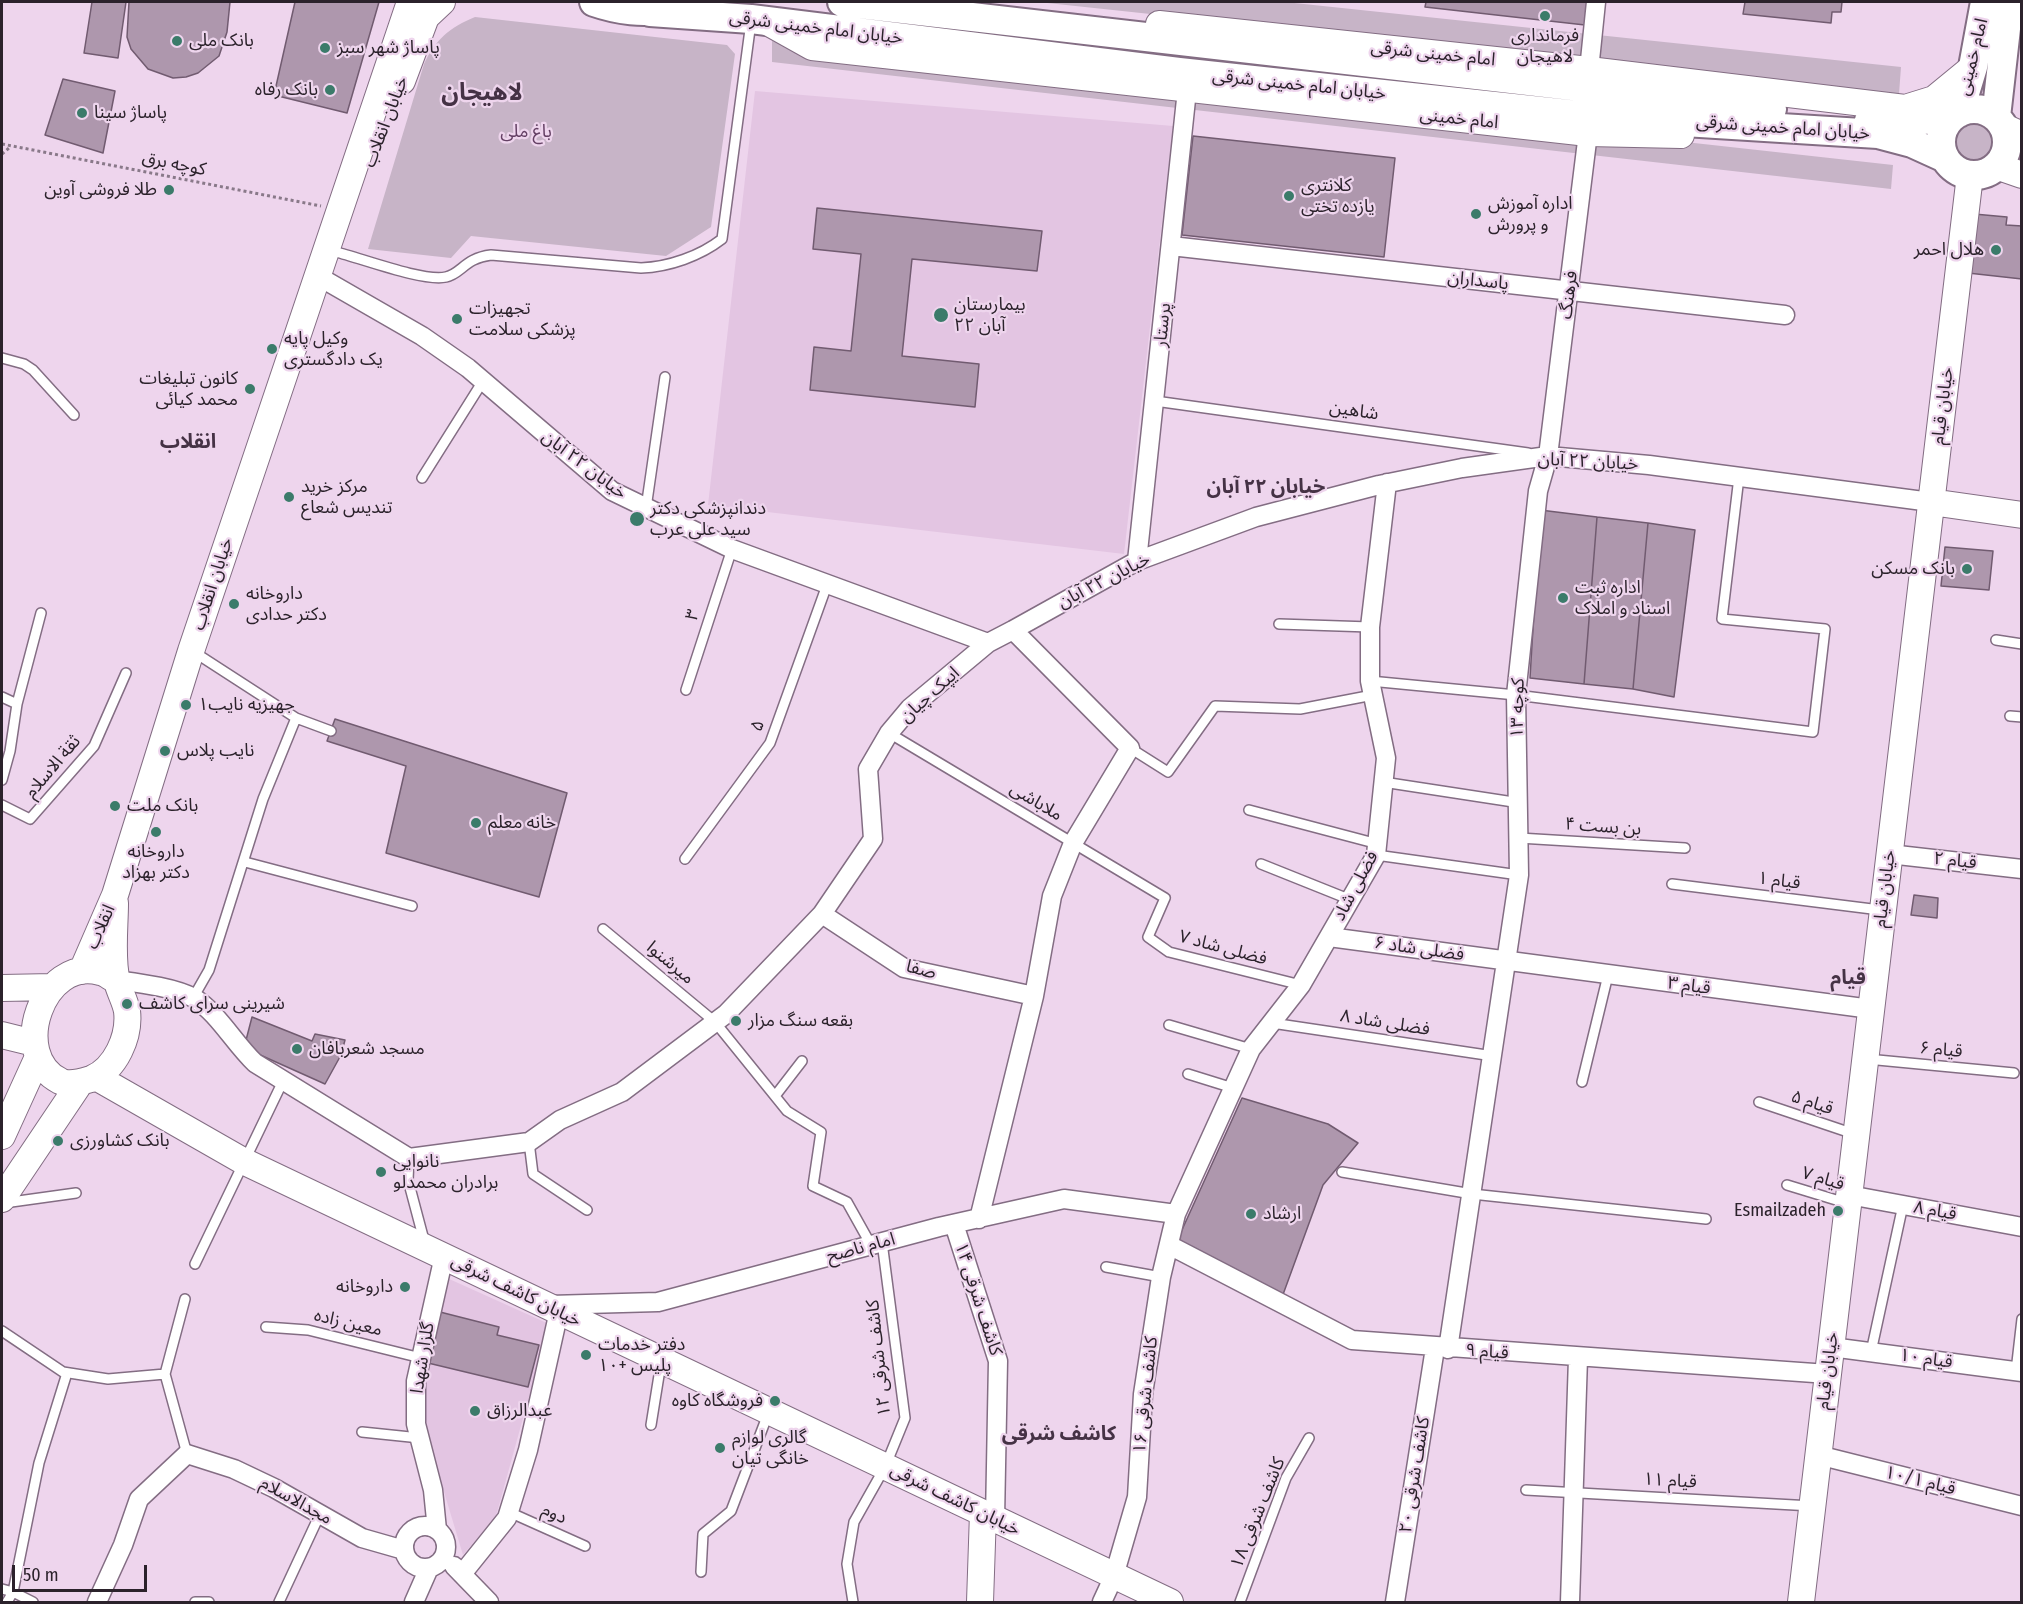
<!DOCTYPE html>
<html>
<head>
<meta charset="utf-8">
<style>
	body { margin:0 }
	#map { position:relative; width:2023px; height:1604px; overflow:hidden; background:#eed5ed; font-family:"Fira Sans Condensed",sans-serif }
	canvas { display:block }
	.frame { position:absolute; inset:0; border:3px solid #2b222b; pointer-events:none }
	.scale { position:absolute; left:12px; top:1565px; width:135px; height:27px; box-sizing:border-box; border:3px solid #2b222b; border-top:0; padding-left:8px; font-size:18px; line-height:21px; white-space:nowrap; color:#2b222b; -webkit-text-stroke:4px #eed5ed; paint-order:stroke }
</style>
</head>
<body>
<div id="map">
<canvas width="2023" height="1604"></canvas>
<div class="frame"></div>
<div class="scale">50 m</div>
</div>
<script>
const g = document.querySelector('canvas').getContext('2d');
g.lineJoin = 'round';
function fill(path, color) { g.fillStyle = color; g.fill(path, 'evenodd'); }
function trace(path, color, width, dash) { g.strokeStyle = color; g.lineWidth = width; g.lineCap = dash ? 'butt' : 'round'; g.setLineDash(dash || []); g.stroke(path); }
function write(font, color, halo, rows, align = 'center') {
  g.font = font + ' "Fira Sans Condensed","Noto Sans Arabic",sans-serif'; g.lineWidth = 4.5; g.setLineDash([]); g.textBaseline = 'middle'; g.strokeStyle = halo; g.fillStyle = color; for (const [text, x, y, turn = 0] of rows) {
    g.save(); g.translate(x, y); g.rotate((+turn || 0) * Math.PI / 180); g.textAlign = isNaN(turn) ? turn : align; if (halo) g.strokeText(text, 0, 0); g.fillText(text, 0, 0); g.restore();
  }
}
fill(new Path2D(`
	M755 91 1173 126 1124 554 708 505Z
	M447 1278 549 1324 496 1516 463 1555 423 1422 426 1367Z`), '#e3c5e2');
fill(new Path2D(`
	M1038 2H1285L1901 67 1899 94Z
	M475 17 727 45 735 54 711 227 666 256 471 236 451 258 368 249 424 64C435 40 450 27 475 17Z
	M772 41 1893 165 1891 189 772 62Z
	M1954 143a21 21 0 1 1 42 0a21 21 0 1 1-42 0Z`), '#c7b4c7');
const building = new Path2D(`
	M92 2H126L118 58 84 53Z
	M129 2H230L227 32 219 56 198 73 186 77 173 78 148 69 131 49 127 37Z
	M295 2H379L347 113 274 95Z
	M1426 2H1587L1585 25 1425 7Z
	M1745 2H1842L1841 12H1832L1831 23 1743 14Z
	M63 79 115 91 103 153 45 135Z
	M1193 136 1395 158 1384 257 1182 235Z
	M817 208 1042 231 1037 271 912 259 902 356 979 364 975 407 810 390 814 347 851 351 861 254 813 249Z
	M1974 214 2007 217 2006 225 2022 226V279L1968 273Z
	M1540 510 1597 517 1584 684 1530 678Z
	M1597 517 1648 523 1633 689 1584 684Z
	M1648 523 1695 530 1674 697 1633 689Z
	M1945 547 1993 551 1989 590 1941 586Z
	M335 719 567 793 539 897 386 853 406 766 327 741Z
	M1914 895 1938 898 1937 918 1911 915Z
	M252 1017 312 1041 315 1034 345 1040 341 1055 325 1084 258 1054 245 1044Z
	M1242 1098 1328 1124 1358 1143 1323 1185 1281 1300 1176 1243Z
	M440 1312 499 1327 497 1335 539 1345 528 1387 428 1363Z`);
fill(building, '#ae97ad');
trace(building, '#715b70', 1.5);
const lane = new Path2D(`
	M336 252C361 258 423 282 446 277 461 274 465 258 491 255L641 268C669 267 700 256 722 239L751 22
	M2 358 24 364 33 370 74 415
	M1155 401 1528 453
	M422 478 483 381
	M646 508 665 377
	M1279 624 1370 627
	M1996 640 2022 644
	M1370 681 1516 695 1813 732 1825 629 1722 619 1739 477
	M686 690 732 549
	M2 697 17 704 10 751 2 780
	M17 704 41 613
	M2010 716 2022 717
	M296 718 331 731
	M889 733 1165 898 1148 937 1169 952 1301 985
	M1130 748 1168 772 1215 706 1300 709 1373 695
	M1383 782 1520 803
	M2 805 30 819 94 746 126 673
	M1249 810 1378 844
	M1519 838 1685 848
	M1376 855 1519 875
	M685 859 770 743 827 585
	M245 862 412 906
	M1261 864 1351 900
	M1672 884 1880 910
	M603 929 715 1022 787 1111 821 1132 813 1186 847 1202 871 1245
	M193 998 209 970 263 799 296 718 194 652
	M1272 1023 1493 1056
	M1169 1025 1251 1049
	M1867 1059 2014 1073
	M1188 1074 1233 1088
	M1582 1082 1608 975
	M775 1096 802 1061
	M1759 1102 1854 1134
	M529 1142 533 1174 587 1210
	M409 1158 408 1180 425 1244
	M1342 1172 1472 1194 1706 1219
	M1787 1185 1846 1203
	M4 1203 76 1193
	M195 1264 283 1081
	M1106 1267 1161 1277
	M185 1299 165 1374 187 1454
	M266 1327 308 1330 421 1358
	M2 1331 63 1372 108 1379 165 1374
	M1871 1352 1903 1205
	M2016 1371 2022 1319
	M651 1425 661 1363
	M362 1432 420 1438
	M1526 1490 1812 1506
	M509 1512 585 1546
	M701 1572 703 1534 731 1511 768 1414
	M2 1589 13 1592 33 1602
	M7 1602 13 1592 39 1463 67 1373
	M195 1602H209
	M279 1602 320 1514
	M853 1602 847 1564 854 1522 885 1467 905 1418 882 1242
	M1240 1602 1286 1478 1309 1438`);
const street = new Path2D(`
	M1589 70 1596 2
	M1171 246 1785 315
	M316 275 422 336 468 368 612 491 732 549 988 643
	M1137 561 1187 90
	M1889 854 2022 869
	M822 914 904 968 1034 996
	M1329 937 1871 1009
	M116 980C138 983 174 987 194 998 218 1013 234 1043 255 1063L409 1158 529 1142 560 1120 622 1092 726 1014 822 914 873 839 868 769 889 733 910 708 988 643 1013 630 1137 561 1256 517 1379 485 1462 468 1548 456 1649 465 1931 502
	M1849 1195 2022 1227
	M979 1219 1034 996 1052 896 1073 843 1130 748 1013 630
	M954 1224 998 1361 995 1519
	M1169 1245 1352 1340 1828 1374
	M550 1305 658 1302 939 1227 1064 1199 1176 1214
	M1831 1347 2022 1372
	M1448 1349 1519 875 1516 695 1538 491 1548 456 1588 133
	M1818 1455 2022 1506
	M404 1547a21 21 0 1 1 42 0a21 21 0 1 1-42 0Z
	M437 1530 433 1490 416 1424V1381L444 1256
	M454 1566 489 1602
	M462 1574 507 1518 528 1450 559 1311
	M97 1602 123 1545 139 1499 187 1454 234 1469 274 1488 362 1538 404 1550
	M414 1602 429 1568
	M1102 1602 1114 1576 1137 1497 1143 1394 1161 1277 1176 1214 1251 1049 1301 985 1376 855 1386 758 1370 681V627L1387 483
	M1395 1602 1435 1348
	M1570 1602 1578 1358`);
const secondary = new Path2D(`
	M769 23 812 47 1588 133 1681 135
	M1159 24 1589 70 1905 108 1934 99 1973 67
	M402 81 426 17 442 2
	M2004 127 2022 135
	M1996 166 2022 175
	M1931 502 2022 515
	M115 903C115 926 111 960 117 981 119 991 125 1000 127 1011 130 1036 116 1069 91 1079 81 1082 69 1086 60 1081 8 1055 43 956 100 972 106 973 111 978 116 980
	M82 971 115 895 191 651 410 2
	M2 988 53 987
	M2 1035 34 1043
	M96 1077 243 1161 1170 1602
	M2 1136 38 1057
	M2 1199 80 1083
	M980 1602 983 1513
	M1801 1602 1970 175`);
const primary = new Path2D(`
	M594 2C617 10 645 14 668 8
	M842 2 1772 109
	M650 12 751 19 1179 72 1587 116 1878 134 1912 143 1945 158
	M1941 142a33 33 0 1 1 66 0a33 33 0 1 1-66 0Z
	M1959 113 1973 67 1985 2
	M1996 117 2009 2
	M1869 121 1950 119`);
trace(lane, '#836d83', 12);
trace(street, '#836d83', 21);
trace(secondary, '#836d83', 28);
trace(primary, '#836d83', 32);
trace(new Path2D(`
	M2 144 321 206
	M2 154 9 148`), '#897989', 3, [3, 3]);
trace(lane, '#fff', 9);
trace(street, '#fff', 18);
trace(secondary, '#fff', 26);
trace(primary, '#fff', 28);
for (const [x, y, r, color] of [
	[1545,16,6,"#3b7b6a"],
	[177,41,6,"#3b7b6a"],
	[325,48,6,"#3b7b6a"],
	[330,90,6,"#3b7b6a"],
	[82,113,6,"#3b7b6a"],
	[169,190,6,"#3b7b6a"],
	[1289,196,6,"#3b7b6a"],
	[1476,214,6,"#3b7b6a"],
	[1996,250,6,"#3b7b6a"],
	[941,315,8,"#3b7b6a"],
	[457,319,6,"#3b7b6a"],
	[272,349,6,"#3b7b6a"],
	[250,389,6,"#3b7b6a"],
	[289,497,6,"#3b7b6a"],
	[637,519,8,"#3b7b6a"],
	[1967,569,6,"#3b7b6a"],
	[1563,598,6,"#3b7b6a"],
	[234,604,6,"#3b7b6a"],
	[186,705,6,"#3b7b6a"],
	[165,751,6,"#3b7b6a"],
	[115,806,6,"#3b7b6a"],
	[476,823,6,"#3b7b6a"],
	[156,832,6,"#3b7b6a"],
	[127,1004,6,"#3b7b6a"],
	[736,1021,6,"#3b7b6a"],
	[297,1049,6,"#3b7b6a"],
	[58,1141,6,"#3b7b6a"],
	[381,1172,6,"#3b7b6a"],
	[1838,1211,6,"#3b7b6a"],
	[1251,1214,6,"#3b7b6a"],
	[405,1287,6,"#3b7b6a"],
	[586,1355,6,"#3b7b6a"],
	[775,1401,6,"#3b7b6a"],
	[475,1411,6,"#3b7b6a"],
	[720,1448,6,"#3b7b6a"]
]) { const dot = new Path2D(); dot.arc(x, y, r, 0, 2 * Math.PI); g.fillStyle = color; g.fill(dot); trace(dot, '#eed5ed', 2); }
write('18px', '#2b222b', '#eed5ed', [
	["خیابان امام خمینی شرقی",816,28,7],
	["امام خمینی شرقی",1433,54,6],
	["امام خمینی",1973,57,-76],
	["خیابان امام خمینی شرقی",1299,85,6],
	["امام خمینی",1459,119,6],
	["خیابان انقلاب",386,122,-69],
	["خیابان امام خمینی شرقی",1783,128,4],
	["کوچه برق",174,164,11],
	["پاسداران",1478,281,6],
	["فرهنگ",1569,295,-83],
	["پرستار",1163,325,-84],
	["خیابان قیام",1943,406,-83],
	["شاهین",1354,411,8],
	["خیابان ۲۲ آبان",1588,462,3],
	["خیابان ۲۲ آبان",584,465,37],
	["خیابان ۲۲ آبان",1104,581,-27],
	["خیابان انقلاب",213,584,-72],
	["۳",693,615,-72],
	["ایپک چیان",930,695,-42],
	["کوچه ۱۳",1518,708,-89],
	["۵",758,726,-69],
	["ثقة‌ الاسلام",53,767,-50],
	["ملاباشی",1036,802,31],
	["بن بست ۴",1603,827,4],
	["قیام ۲",1955,861,6],
	["قیام ۱",1779,881,7],
	["فضلی شاد",1356,886,-62],
	["خیابان قیام",1885,889,-83],
	["انقلاب",101,927,-66],
	["فضلی شاد ۷",1223,948,15],
	["فضلی شاد ۶",1419,949,8],
	["میرشنوا",670,963,40],
	["صفا",921,970,15],
	["قیام ۳",1689,986,8],
	["فضلی شاد ۸",1385,1023,9],
	["قیام ۶",1941,1050,5],
	["قیام ۵",1812,1103,18],
	["قیام ۷",1823,1179,17],
	["قیام ۸",1935,1211,10],
	["امام ناصح",861,1248,-15],
	["خیابان کاشف شرقی",516,1291,26],
	["کاشف شرقی ۱۴",978,1299,72],
	["معین زاده",348,1323,13],
	["قیام ۹",1487,1352,4],
	["گلزار شهدا",423,1358,-81],
	["کاشف شرقی ۱۲",879,1358,-96],
	["قیام ۱۰",1926,1359,8],
	["خیابان قیام",1828,1371,-83],
	["کاشف شرقی ۱۶",1146,1395,-84],
	["کاشف شرقی ۲۰",1415,1475,-81],
	["قیام ۱۱",1670,1481,3],
	["قیام ۱۰/۱",1920,1481,14],
	["خیابان کاشف شرقی",955,1500,26],
	["مجدالاسلام",296,1501,29],
	["کاشف شرقی ۱۸",1258,1513,-68],
	["دوم",554,1514,24]
]);
write('18px', '#2b222b', '#eed5ed', [
	["فرمانداری",1545,36,"center"],
	["لاهیجان",1545,57,"center"],
	["بانک ملی",189,41],
	["پاساژ شهر سبز",337,48],
	["بانک رفاه",318,90,"right"],
	["پاساژ سینا",94,113],
	["کلانتری",1301,186],
	["یازده تختی",1301,207],
	["طلا فروشی آوین",157,190,"right"],
	["اداره آموزش",1488,204],
	["و پرورش",1488,225],
	["هلال احمر",1984,250,"right"],
	["بیمارستان",954,305],
	["۲۲ آبان",954,326],
	["تجهیزات",469,309],
	["پزشکی سلامت",469,330],
	["وکیل پایه",284,339],
	["یک دادگستری",284,360],
	["کانون تبلیغات",238,379,"right"],
	["محمد کیائی",238,400,"right"],
	["مرکز خرید",301,487],
	["تندیس شعاع",301,508],
	["دندانپزشکی دکتر",650,509],
	["سید علی عرب",650,530],
	["بانک مسکن",1955,569,"right"],
	["اداره ثبت",1575,588],
	["اسناد و املاک",1575,609],
	["داروخانه",246,594],
	["دکتر حدادی",246,615],
	["جهیزیه نایب۱",198,705],
	["نایب پلاس",177,751],
	["بانک ملت",127,806],
	["خانه معلم",488,823],
	["داروخانه",156,852,"center"],
	["دکتر بهزاد",156,873,"center"],
	["شیرینی سرای کاشف",139,1004],
	["بقعه سنگ مزار",748,1021],
	["مسجد شعربافان",309,1049],
	["بانک کشاورزی",70,1141],
	["نانوایی",393,1162],
	["برادران محمدلو",393,1183],
	["Esmailzadeh",1826,1211,"right"],
	["ارشاد",1263,1214],
	["داروخانه",393,1287,"right"],
	["دفتر خدمات",598,1345],
	["پلیس +۱۰",598,1366],
	["فروشگاه کاوه",763,1401,"right"],
	["عبدالرزاق",487,1411],
	["گالری لوازم",732,1438],
	["خانگی تیان",732,1459]
], 'left');
write('18px', '#644064', '#eed5ed', [
	["باغ ملی",526,132]
]);
write('bold 20px', '#453245', '#eed5ed', [
	["انقلاب",188,442],
	["خیابان ۲۲ آبان",1266,487],
	["قیام",1848,978],
	["کاشف شرقی",1059,1434]
]);
write('bold 24px', '#453245', '#eed5ed', [
	["لاهیجان",482,93]
]);
</script>
</body>
</html>
